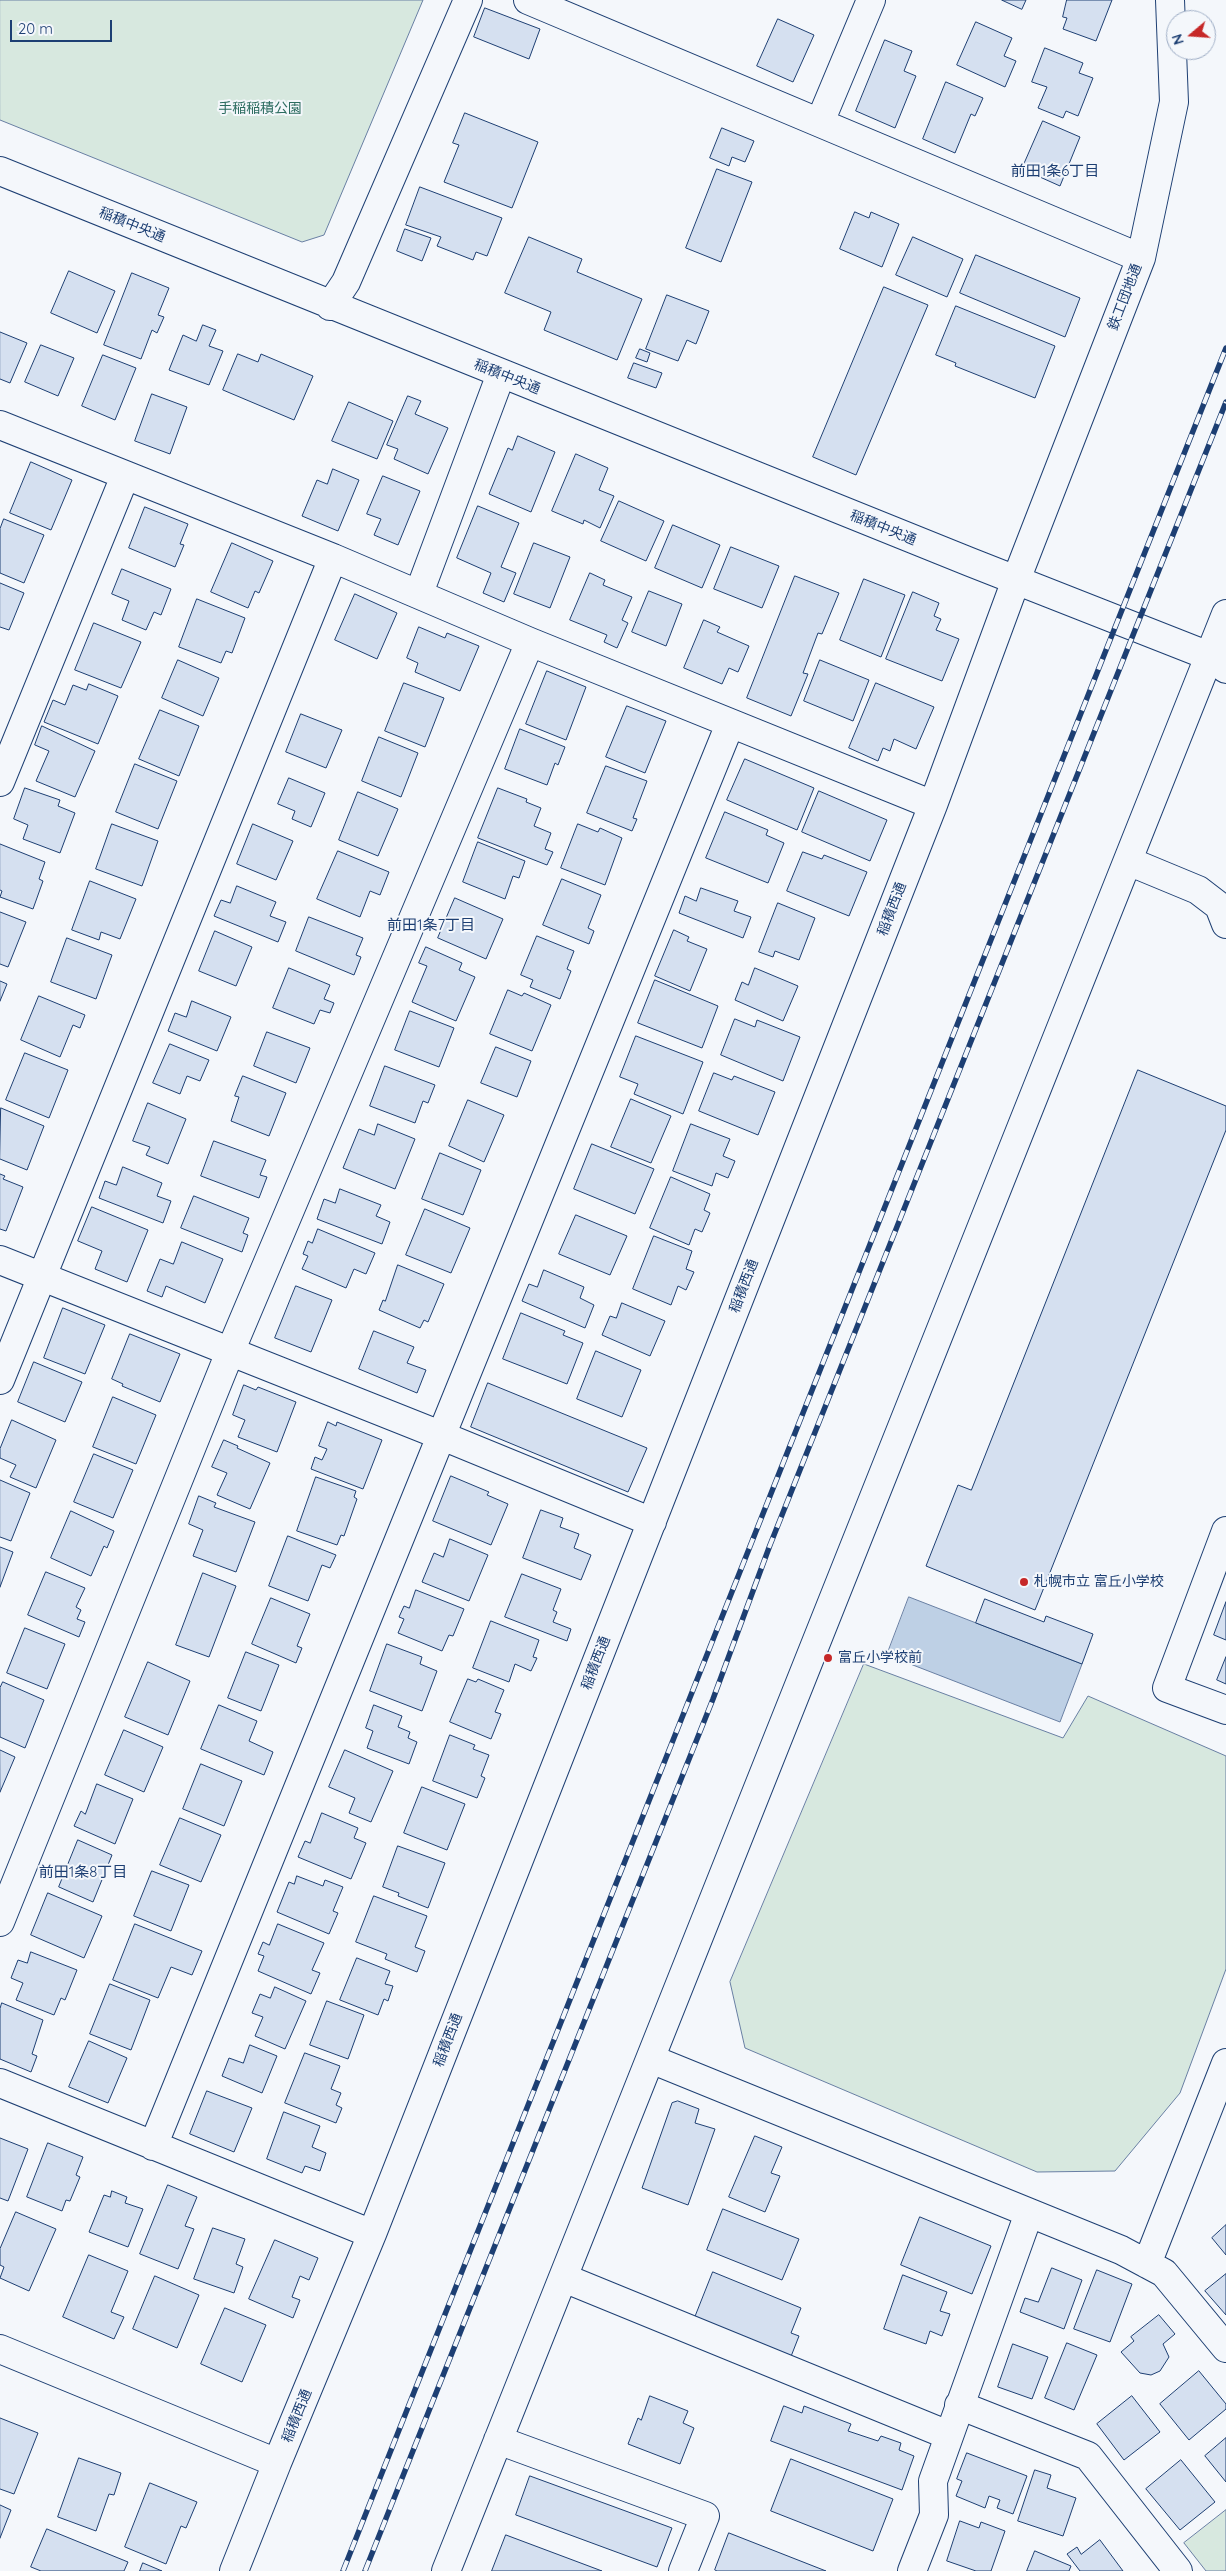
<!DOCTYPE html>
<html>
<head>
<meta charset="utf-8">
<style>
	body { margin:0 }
	#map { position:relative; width:1226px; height:2571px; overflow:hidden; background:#f4f7fb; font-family:Quicksand,sans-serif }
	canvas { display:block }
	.north { position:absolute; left:1166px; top:10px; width:50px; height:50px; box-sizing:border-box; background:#f4f7fb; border:1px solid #9eadc5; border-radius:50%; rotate:252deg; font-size:14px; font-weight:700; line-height:20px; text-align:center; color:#1d3f73 }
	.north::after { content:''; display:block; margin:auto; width:18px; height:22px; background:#c62828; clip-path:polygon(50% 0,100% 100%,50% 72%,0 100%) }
	.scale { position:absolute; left:10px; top:20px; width:102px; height:22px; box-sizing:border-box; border:2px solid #1d3f73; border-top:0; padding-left:6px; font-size:15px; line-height:18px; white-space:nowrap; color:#1d3f73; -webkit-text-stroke:4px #f4f7fb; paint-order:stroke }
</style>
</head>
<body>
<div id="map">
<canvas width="1226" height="2571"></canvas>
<div class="north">N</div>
<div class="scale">20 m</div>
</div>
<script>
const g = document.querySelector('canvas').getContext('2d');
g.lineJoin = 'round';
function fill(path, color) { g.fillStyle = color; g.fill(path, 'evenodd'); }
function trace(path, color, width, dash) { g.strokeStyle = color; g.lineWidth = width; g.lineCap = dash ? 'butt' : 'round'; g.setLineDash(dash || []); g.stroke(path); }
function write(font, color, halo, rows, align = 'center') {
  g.font = font + ' Quicksand,"Noto Sans JP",sans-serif'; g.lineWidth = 4; g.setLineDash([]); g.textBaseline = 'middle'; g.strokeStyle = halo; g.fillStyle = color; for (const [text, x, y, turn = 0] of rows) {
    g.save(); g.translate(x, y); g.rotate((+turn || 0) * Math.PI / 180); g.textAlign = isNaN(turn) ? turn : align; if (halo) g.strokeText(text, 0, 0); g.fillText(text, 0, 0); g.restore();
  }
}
const green = new Path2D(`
	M0 0H423L324 235 302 242 0 120Z
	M864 1664 1063 1738 1088 1696 1226 1756V1969L1180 2093 1115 2171 1037 2172 745 2048 730 1982Z
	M1226 2510V2571H1206L1184 2543Z`);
fill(green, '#d7e8df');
trace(green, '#687fa3', 1);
const water = new Path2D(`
	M909 1597 1082 1664 1060 1722 887 1655Z`);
fill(water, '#bed0e5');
trace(water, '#687fa3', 1);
const building = new Path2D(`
	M1002 0H1026L1022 9Z
	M1067 0H1112L1096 41 1063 29 1067 18 1063 17Z
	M485 8 540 29 529 59 474 37Z
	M778 19 814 35 793 82 757 66Z
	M976 22 1012 38 1004 56 1016 61 1005 87 957 65Z
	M885 40 912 51 904 71 916 76 895 128 856 111Z
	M1045 48 1083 63 1079 73 1093 78 1078 116 1066 111 1063 118 1038 108 1047 87 1032 82Z
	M946 82 983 98 975 116 971 114 955 153 923 139Z
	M465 113 538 142 512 208 444 182 459 145 453 143Z
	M1043 121 1080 137 1060 186 1022 169Z
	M722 128 754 141 745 162 732 157 729 166 710 158Z
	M717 169 752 182 721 262 686 248Z
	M420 187 502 218 487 256 476 252 473 260 437 246 441 237 406 225Z
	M855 212 869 218 871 212 899 224 882 267 840 249Z
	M405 229 431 238 422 261 397 251Z
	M529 237 582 259 577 272 642 299 617 360 544 330 551 312 505 293Z
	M913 237 963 259 947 297 896 275Z
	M976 255 1080 298 1065 337 960 293Z
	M69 271 115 291 97 333 51 313Z
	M132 273 169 288 158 315 164 317 157 333 152 330 141 359 104 345Z
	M884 287 928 305 856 475 813 457Z
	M667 295 709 311 696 344 687 340 678 361 646 349Z
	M956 306 1055 346 1035 398 955 366 956 363 936 355Z
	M203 325 216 330 209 346 223 351 209 385 169 370 183 335 196 341Z
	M0 332 27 343 10 383 0 379Z
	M41 345 74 358 58 396 25 382Z
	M640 349 650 353 647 362 636 358Z
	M238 354 258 362 261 354 313 376 294 420 223 390Z
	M103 355 136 368 115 420 82 406Z
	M634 363 662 373 656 388 628 378Z
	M152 394 187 407 170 454 135 441Z
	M408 396 421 401 415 414 448 428 428 474 394 459 398 449 387 445Z
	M349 402 393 421 377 459 332 441Z
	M518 436 555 452 531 512 489 494 508 448 512 450Z
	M576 454 608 468 599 490 614 496 600 528 584 520 583 524 552 511Z
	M31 462 72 480 51 530 10 513Z
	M333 469 359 480 338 531 302 516 317 480 327 484Z
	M383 476 420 491 398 545 374 535 381 519 367 514Z
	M619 501 664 521 646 561 601 541Z
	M478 506 519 523 501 567 516 573 504 602 483 593 491 573 457 558Z
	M145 507 188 524 180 544 184 545 175 567 129 548Z
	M4 519 44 535 24 583 0 573V529Z
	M673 525 720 545 702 588 655 568Z
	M232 543 273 561 259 593 255 591 248 608 211 592Z
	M534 543 570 557 550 608 514 594Z
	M731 547 779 566 762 608 714 589Z
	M122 569 171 589 161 615 154 612 146 630 122 620 129 601 112 594Z
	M590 573 605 580 603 585 632 597 622 620 628 623 617 648 604 642 607 635 570 620Z
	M795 576 839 593 822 634 818 633 803 673 808 674 791 716 747 698Z
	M864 579 905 595 881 657 840 640Z
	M0 583 24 593 9 630 0 627Z
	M649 591 682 604 666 646 632 632Z
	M913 592 939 603 934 616 941 619 936 630 959 639 942 681 886 659Z
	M355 594 397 613 377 659 335 640Z
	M197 599 245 618 232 653 226 651 221 663 179 647Z
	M704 620 720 627 717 632 749 646 738 672 729 668 722 684 684 668Z
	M94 623 141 642 121 688 75 670Z
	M419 627 445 638 447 633 479 646 460 691 415 672 418 663 407 658Z
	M178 660 219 678 203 716 162 698Z
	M820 660 869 680 853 721 804 701Z
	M547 671 586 687 566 740 526 724Z
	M404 683 444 698 425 747 385 731Z
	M876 683 934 707 916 749 894 739 890 751 883 748 878 761 849 748Z
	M89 684 118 696 98 744 44 722 53 700 65 705 73 685 86 690Z
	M627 706 666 721 645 773 606 757Z
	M160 710 199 726 179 776 139 759Z
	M301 714 342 730 326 768 286 752Z
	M42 726 95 751 75 797 36 781 49 751 35 745Z
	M520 729 565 747 558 765 555 763 547 785 505 769Z
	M379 737 418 753 401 797 362 781Z
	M745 759 814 788 797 830 727 800Z
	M135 764 177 781 158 829 116 812Z
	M606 766 647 781 633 818 637 819 632 831 587 813Z
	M289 778 325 793 311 827 292 819 295 811 278 804Z
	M25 788 60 800 58 806 75 813 60 853 23 839 28 825 14 819Z
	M498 788 527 799 526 802 541 808 534 826 551 833 545 849 553 852 547 865 478 838Z
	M819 791 887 820 870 861 802 832Z
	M358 792 398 809 378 856 339 840Z
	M725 812 768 830 766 835 784 843 768 883 706 858Z
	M112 824 158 841 142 886 96 869Z
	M253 824 293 841 276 880 237 864Z
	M578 824 598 832 600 828 622 838 605 885 561 868Z
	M478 842 525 861 519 878 513 876 505 899 463 882Z
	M0 844 45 862 39 879 43 881 33 909 0 897 2 891 0 890Z
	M338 851 389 872 380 895 370 891 360 917 317 899Z
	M803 852 822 859 824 855 867 872 849 916 787 891Z
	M562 879 601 895 588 928 594 931 589 944 543 925Z
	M90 881 136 899 120 939 101 932 99 940 72 930Z
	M237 886 276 902 270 916 286 922 278 942 214 916 221 900 230 903Z
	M701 888 738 901 734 911 751 917 743 938 679 913 685 896 696 901Z
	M455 898 503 919 486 959 438 938Z
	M778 903 815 918 799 960 775 951 773 957 759 952Z
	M0 912 26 922 8 967 0 964Z
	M309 917 363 938 356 955 361 957 354 975 296 951Z
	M674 930 689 937 687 941 707 949 690 991 655 976Z
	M215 931 252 947 236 986 199 971Z
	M537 936 574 951 567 969 571 971 560 999 530 987 533 980 521 975Z
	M67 938 112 955 96 999 51 982Z
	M426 947 462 963 459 970 475 977 456 1021 412 1002 427 966 419 963Z
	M289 968 330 985 324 999 334 1003 330 1013 320 1010 314 1024 273 1008Z
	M755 968 798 986 783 1021 735 1000 742 982 748 985Z
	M655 980 718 1006 702 1048 638 1023Z
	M0 981 7 984 0 1001Z
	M508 990 522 996 524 993 551 1005 532 1051 490 1034Z
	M39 996 85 1015 80 1028 73 1025 60 1057 21 1040Z
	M192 1001 231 1017 217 1051 168 1031 175 1013 186 1017Z
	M410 1011 454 1028 439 1067 395 1050Z
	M735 1019 755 1027 757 1020 800 1037 783 1081 721 1055Z
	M267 1032 310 1048 296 1083 254 1066Z
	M636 1036 703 1062 683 1114 634 1094 638 1084 620 1077Z
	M170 1044 209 1060 200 1081 187 1076 180 1094 153 1083Z
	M496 1047 531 1061 517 1097 481 1083Z
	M25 1053 68 1070 49 1118 6 1100Z
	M385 1066 435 1085 428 1103 423 1101 415 1123 370 1106Z
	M1138 1070 1226 1106V1130L1035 1610 926 1566 958 1485 971 1490Z
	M714 1073 732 1080 734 1076 775 1092 758 1135 699 1111Z
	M243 1076 286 1093 269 1136 231 1121 239 1097 235 1096Z
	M631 1099 671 1116 651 1163 611 1147Z
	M468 1100 504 1115 484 1162 449 1146Z
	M148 1103 186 1119 168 1164 146 1155 150 1147 133 1141Z
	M1 1108 44 1126 27 1170 0 1159Z
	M378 1124 415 1139 395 1189 343 1168 359 1129 374 1135Z
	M691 1124 730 1139 723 1156 735 1161 728 1178 716 1173 712 1186 673 1171Z
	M214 1141 266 1160 260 1175 267 1177 259 1198 201 1176Z
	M592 1144 654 1169 635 1214 574 1189Z
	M440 1153 481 1170 463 1215 422 1199Z
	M123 1167 162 1183 157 1196 171 1201 163 1223 99 1198 105 1181 116 1185Z
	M0 1174 5 1176 3 1179 23 1187 6 1231 0 1229Z
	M671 1177 710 1194 704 1210 710 1213 702 1232 695 1229 689 1245 650 1228Z
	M340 1189 381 1205 376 1216 390 1222 382 1244 317 1219 324 1199 335 1203Z
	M194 1196 249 1218 243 1233 248 1235 242 1252 181 1228Z
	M92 1207 148 1230 127 1282 95 1269 102 1251 78 1241Z
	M425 1209 470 1228 451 1273 406 1255Z
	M576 1215 627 1236 610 1275 559 1254Z
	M318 1229 375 1253 366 1274 354 1269 346 1288 302 1269 308 1256 303 1254 308 1241 312 1243Z
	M654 1236 692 1251 686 1269 694 1272 686 1290 678 1286 671 1305 633 1289Z
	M182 1242 223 1259 205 1303 166 1286 162 1297 147 1291 160 1259 173 1264Z
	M398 1265 444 1284 428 1322 424 1320 420 1328 379 1310 383 1300 385 1301Z
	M544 1270 584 1287 580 1298 594 1305 585 1328 522 1301 529 1284 537 1287Z
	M296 1286 332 1300 311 1352 275 1338Z
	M622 1303 665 1321 650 1356 602 1335 610 1316 616 1318Z
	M63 1308 105 1325 85 1374 44 1358Z
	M521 1313 565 1331 563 1335 583 1343 567 1384 503 1359Z
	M374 1331 414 1347 407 1363 426 1370 417 1393 359 1369Z
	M130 1334 180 1354 160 1402 122 1386 123 1384 112 1379Z
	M596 1351 641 1370 622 1417 577 1399Z
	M34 1362 82 1382 65 1422 18 1402Z
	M488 1383 647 1448 628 1492 471 1427Z
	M244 1385 256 1390 258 1387 296 1402 277 1452 238 1437 245 1420 233 1415Z
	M113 1397 156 1415 136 1464 93 1447Z
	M12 1420 56 1440 36 1488 10 1477 16 1465 0 1458V1449Z
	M328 1422 336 1426 337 1422 382 1440 363 1489 311 1469 315 1457 322 1460 327 1449 319 1446Z
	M224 1440 238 1446 237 1448 270 1463 250 1509 217 1495 227 1473 212 1467Z
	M94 1454 133 1470 113 1518 74 1502Z
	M451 1476 489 1492 487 1495 508 1504 491 1545 433 1521Z
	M316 1477 356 1491 354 1497 357 1499 344 1536 341 1535 337 1545 297 1531Z
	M0 1480 30 1493 11 1541 0 1537Z
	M199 1496 216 1503 214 1507 255 1522 236 1572 193 1556 203 1530 189 1524Z
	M541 1510 563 1518 560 1527 579 1534 574 1548 591 1555 581 1580 523 1558Z
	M71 1511 114 1531 107 1548 104 1546 91 1576 51 1558Z
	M288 1536 336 1555 330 1568 322 1565 308 1601 269 1586Z
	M450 1539 488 1555 469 1601 422 1582 434 1553 443 1557Z
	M0 1547 13 1552 0 1587Z
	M46 1572 85 1588 76 1607 81 1610 77 1619 85 1622 79 1637 28 1615Z
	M203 1573 236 1586 209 1657 176 1645Z
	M522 1574 561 1589 553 1610 557 1612 553 1622 571 1629 567 1641 505 1617Z
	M416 1590 464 1609 453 1636 449 1635 442 1651 398 1633 404 1619 399 1617 404 1606 409 1608Z
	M271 1598 310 1614 297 1646 302 1648 296 1663 252 1644Z
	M985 1599 1044 1622 1046 1616 1093 1634 1082 1664 976 1623Z
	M1226 1602V1640L1214 1635Z
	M491 1621 539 1640 533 1657 537 1658 531 1671 515 1664 509 1682 473 1668Z
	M25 1628 65 1644 47 1689 7 1673Z
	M387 1644 422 1657 420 1664 437 1671 422 1711 370 1691Z
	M246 1652 279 1665 261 1711 228 1698Z
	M1226 1657V1684L1217 1680Z
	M148 1662 190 1681 168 1735 125 1717Z
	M468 1679 476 1682 478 1679 504 1690 495 1712 501 1714 491 1739 450 1722Z
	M3 1682 44 1700 25 1748 0 1737V1688Z
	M219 1705 257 1721 249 1741 273 1752 264 1775 201 1749Z
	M374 1705 402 1716 398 1727 410 1732 408 1738 417 1742 409 1764 367 1748 373 1731 366 1728Z
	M124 1730 163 1747 144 1792 105 1775Z
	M450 1735 475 1745 473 1749 489 1755 481 1776 485 1778 477 1798 433 1781Z
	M0 1750 15 1757 0 1792Z
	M345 1750 393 1771 371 1822 349 1813 355 1798 329 1787Z
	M201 1764 242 1781 224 1826 183 1809Z
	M97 1784 133 1799 115 1844 74 1826 81 1811 85 1814Z
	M422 1787 465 1804 447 1850 404 1833Z
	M322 1813 358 1828 354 1838 366 1843 351 1879 298 1857 305 1841 310 1843Z
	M180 1818 221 1835 201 1882 160 1865Z
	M78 1840 112 1855 93 1902 59 1887Z
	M398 1846 445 1863 428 1908 398 1896 399 1893 383 1887Z
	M152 1871 189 1885 171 1931 134 1916Z
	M297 1876 323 1886 325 1880 343 1887 333 1911 338 1913 329 1934 277 1912 289 1882 294 1884Z
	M48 1893 102 1916 84 1958 31 1935Z
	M374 1896 427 1916 415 1947 425 1951 417 1972 385 1959 387 1954 356 1942Z
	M135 1924 202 1951 192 1975 171 1967 158 1998 113 1980Z
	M278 1924 324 1943 312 1970 320 1973 311 1994 258 1971 264 1956 258 1954 263 1942 269 1945Z
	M31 1952 77 1970 65 2000 61 1998 54 2015 16 2000 23 1983 11 1978 18 1960 27 1963Z
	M357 1958 390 1971 385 1984 393 1986 388 2001 384 1999 378 2015 340 2000Z
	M110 1984 150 2000 131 2050 90 2034Z
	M275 1987 306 2001 285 2049 255 2036 263 2017 252 2013 260 1994 270 1998Z
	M327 2001 364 2015 348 2059 310 2045Z
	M2 2003 43 2020 32 2054 37 2056 31 2072 0 2059V2009Z
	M89 2041 127 2058 108 2103 69 2087Z
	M250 2045 277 2056 262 2093 222 2076 229 2058 243 2063Z
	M305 2053 340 2066 331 2089 341 2093 336 2105 342 2108 336 2123 285 2103Z
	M207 2091 252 2108 234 2152 190 2134Z
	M678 2101 699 2109 695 2123 715 2129 688 2205 642 2188 672 2103Z
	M284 2112 320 2126 312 2147 326 2153 320 2171 305 2166 302 2173 267 2159Z
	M755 2136 782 2147 771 2173 780 2176 765 2212 729 2197Z
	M0 2138 28 2149 8 2201 0 2198Z
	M48 2143 83 2157 76 2175 80 2177 70 2201 66 2200 62 2211 27 2197Z
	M168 2185 197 2197 185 2226 194 2229 178 2269 140 2254Z
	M112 2191 127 2197 125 2203 143 2209 128 2247 89 2232 104 2195 110 2197Z
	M723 2209 799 2239 782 2280 707 2250Z
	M16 2212 56 2229 29 2291 0 2278 4 2267 0 2265V2249Z
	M920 2217 991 2246 972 2294 901 2265Z
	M1226 2225V2255L1212 2238Z
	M213 2228 245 2239 236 2264 243 2267 234 2293 194 2279Z
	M275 2240 318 2258 309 2280 300 2276 292 2297 300 2300 293 2318 249 2299Z
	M89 2255 128 2271 111 2312 124 2317 114 2339 63 2317Z
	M1052 2268 1082 2280 1064 2329 1020 2312 1025 2298 1038 2302Z
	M1097 2270 1132 2284 1110 2342 1074 2329Z
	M713 2272 801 2308 791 2333 799 2336 790 2359 694 2320Z
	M1226 2274V2315L1205 2291Z
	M903 2275 947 2292 940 2311 950 2314 942 2336 930 2331 926 2344 884 2329Z
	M155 2276 199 2295 177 2348 133 2329Z
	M225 2308 266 2325 242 2382 201 2364Z
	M1159 2315 1175 2334 1163 2344 1169 2357 1160 2371 1151 2375 1140 2373 1121 2352 1134 2341 1131 2337Z
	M1067 2343 1097 2355 1074 2410 1045 2398Z
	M1013 2344 1048 2357 1032 2399 998 2387Z
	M1199 2371 1226 2404V2409L1189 2440 1160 2404Z
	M650 2396 688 2411 683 2423 694 2428 680 2464 628 2444 638 2418 641 2420Z
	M1132 2396 1160 2432 1124 2460 1097 2424Z
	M784 2406 802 2413 804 2406 851 2424 848 2431 878 2441 881 2436 901 2443 899 2450 914 2456 902 2490 771 2441Z
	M0 2418 38 2433 14 2494 0 2489Z
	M1226 2438V2482L1205 2456Z
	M967 2453 1027 2476 1013 2514 997 2508 1000 2500 989 2496 985 2508 956 2496 962 2481 957 2479Z
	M79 2458 121 2473 114 2495 109 2494 96 2531 58 2517Z
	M791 2459 893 2499 873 2551 771 2511Z
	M1181 2460 1215 2502 1180 2530 1146 2489Z
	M1035 2470 1051 2475 1047 2488 1076 2498 1063 2536 1018 2521Z
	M530 2476 672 2528 657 2567 516 2515Z
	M150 2483 197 2502 186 2528 181 2526 166 2564 125 2547Z
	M0 2505 11 2510 0 2538Z
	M960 2521 979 2528 981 2522 1005 2531 991 2571H976L947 2561Z
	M47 2529 128 2562 124 2571H41L31 2567Z
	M729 2533 826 2571H717L715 2570Z
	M506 2535 602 2571H492Z
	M1100 2540 1123 2571H1080L1067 2554 1077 2547 1081 2554Z
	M1035 2551 1071 2566 1069 2571H1027Z
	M143 2563 162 2571H140Z`);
fill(building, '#d5e0f0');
trace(building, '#1d3f73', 1);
const minor = new Path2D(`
	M528 0 1141 258
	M820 122 871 0
	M0 171 970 562 1209 656 1226 669
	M330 306 346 282 468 0
	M0 425 333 558 530 642 933 805
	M419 593 501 374
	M0 782 125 476
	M1128 861 1198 890 1219 906 1226 924
	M0 1260 440 1435 652 1522
	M0 1380 333 558
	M1226 1531 1167 1688 1226 1710
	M0 1922 230 1352 530 642
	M651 2059 1121 2250 1164 2273 1226 2348
	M0 2083 372 2234
	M153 2146 730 724
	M1147 2264 1226 2063
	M564 2278 948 2435
	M0 2349 277 2463 372 2234 933 805 1016 580 1141 258 1174 102 1170 0
	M959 2405 1088 2456 1178 2571
	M498 2440 705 2516 683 2571
	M234 2571 277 2463
	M446 2571 1226 614
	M912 2571 934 2515 933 2481 1029 2213`);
trace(minor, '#1d3f73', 30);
trace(minor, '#f4f7fb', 28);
const rail = new Path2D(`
	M343 2571 1226 348
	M365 2571 713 1699 770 1545 1226 402`);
trace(rail, '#1d3f73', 5.5);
trace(rail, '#f4f7fb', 4, [11]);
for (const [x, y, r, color] of [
	[1024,1582,5,"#c62828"],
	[828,1658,5,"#c62828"]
]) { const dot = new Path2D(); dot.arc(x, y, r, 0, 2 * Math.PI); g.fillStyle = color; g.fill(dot); trace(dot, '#f4f7fb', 2); }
write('14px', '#2c6c60', '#f4f7fb', [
	["手稲稲積公園",260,109]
]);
write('14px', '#1d3f73', '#f4f7fb', [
	["稲積中央通",132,225,22],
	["鉄工団地通",1125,297,-69],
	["稲積中央通",507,377,22],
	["稲積中央通",883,528,22],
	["稲積西通",892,909,-69],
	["稲積西通",744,1286,-69],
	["稲積西通",596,1663,-69],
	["稲積西通",448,2040,-69],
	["稲積西通",297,2416,-68]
]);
write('14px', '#1d3f73', '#f4f7fb', [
	["札幌市立 富丘小学校",1034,1582],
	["富丘小学校前",838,1658]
], 'left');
write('15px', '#1d3f73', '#f4f7fb', [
	["前田1条6丁目",1055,171],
	["前田1条7丁目",431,925],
	["前田1条8丁目",83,1872]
]);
</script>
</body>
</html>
